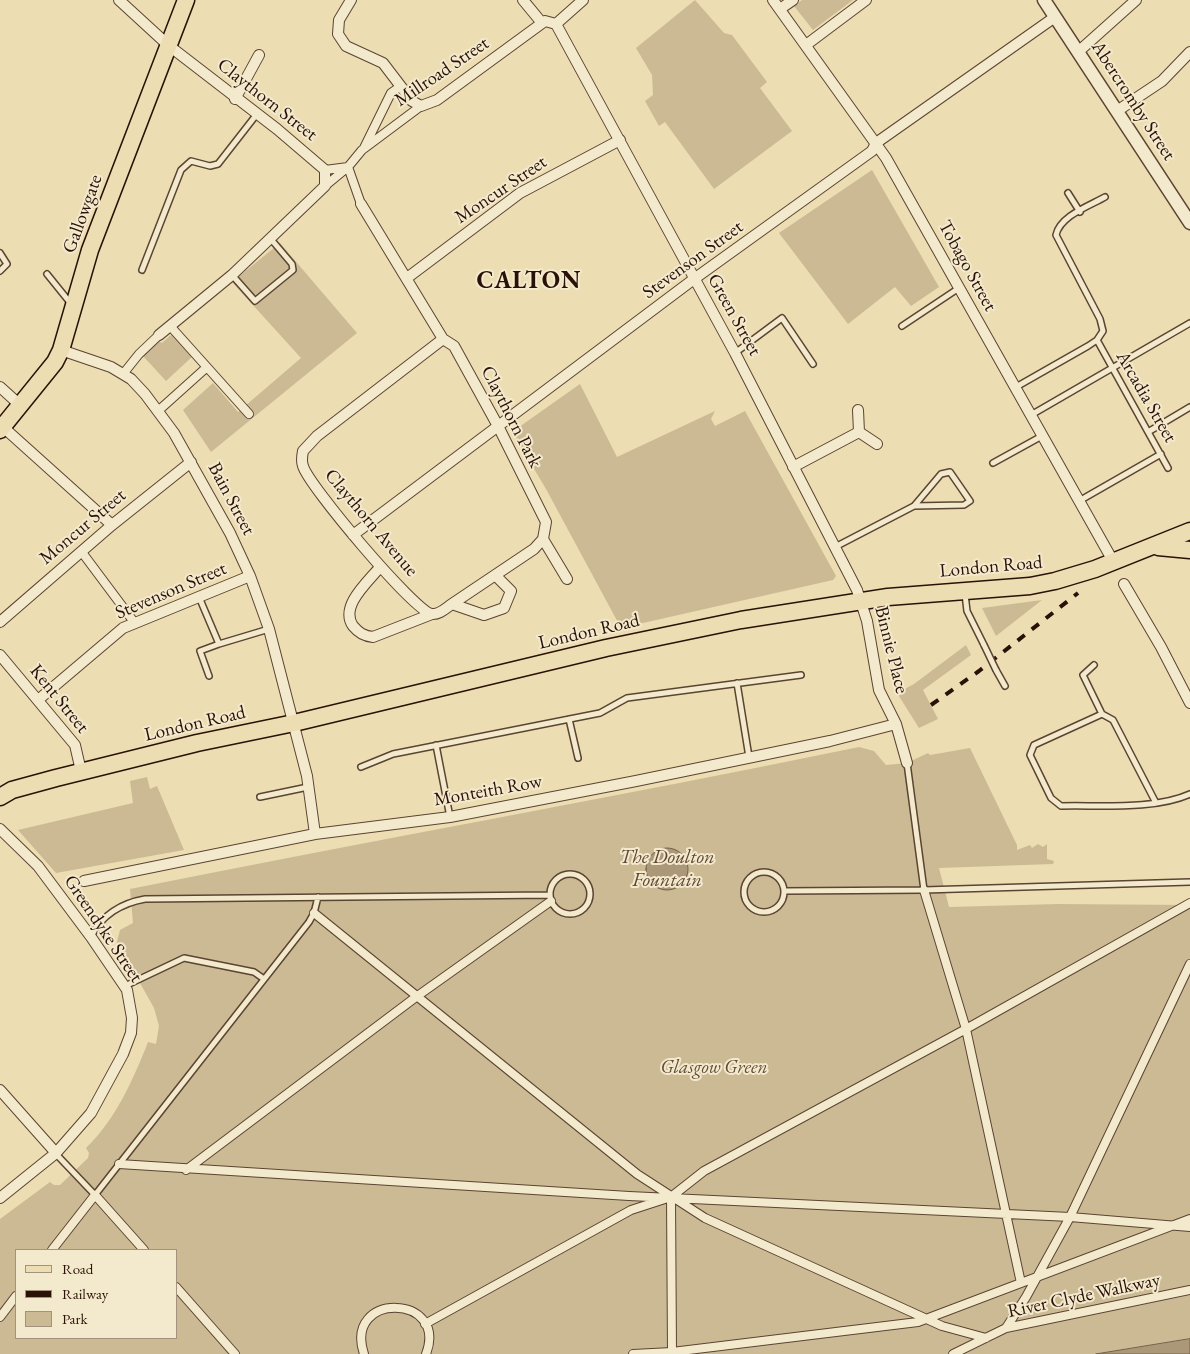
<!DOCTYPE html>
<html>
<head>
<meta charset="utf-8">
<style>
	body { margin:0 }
	#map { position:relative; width:1190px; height:1354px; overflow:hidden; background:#edddb2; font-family:"EB Garamond",serif }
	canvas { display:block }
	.legend { position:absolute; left:15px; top:1249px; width:162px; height:90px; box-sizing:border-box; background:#f3e9cd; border:1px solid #a3937e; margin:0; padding:6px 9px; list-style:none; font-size:15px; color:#2a1107 }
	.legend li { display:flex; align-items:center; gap:10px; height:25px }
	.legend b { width:25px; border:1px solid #a3937e }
</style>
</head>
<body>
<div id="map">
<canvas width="1190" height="1354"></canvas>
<ul class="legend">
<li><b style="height:6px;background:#edddb2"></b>Road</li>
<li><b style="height:6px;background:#2a1107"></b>Railway</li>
<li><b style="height:14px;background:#ccba95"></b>Park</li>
</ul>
</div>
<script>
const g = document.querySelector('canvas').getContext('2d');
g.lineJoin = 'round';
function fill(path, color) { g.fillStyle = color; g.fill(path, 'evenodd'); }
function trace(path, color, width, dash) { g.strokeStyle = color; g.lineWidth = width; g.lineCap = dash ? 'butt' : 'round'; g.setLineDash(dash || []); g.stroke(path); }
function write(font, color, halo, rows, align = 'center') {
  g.font = font + ' "EB Garamond",serif'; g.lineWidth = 4; g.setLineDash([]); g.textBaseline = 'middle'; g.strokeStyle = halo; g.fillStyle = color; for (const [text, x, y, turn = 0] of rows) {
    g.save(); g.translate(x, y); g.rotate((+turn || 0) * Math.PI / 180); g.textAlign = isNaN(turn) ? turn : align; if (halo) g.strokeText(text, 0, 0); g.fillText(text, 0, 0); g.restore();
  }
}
fill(new Path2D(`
	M695 0 724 33 732 35 767 82 760 88 792 131 714 189 665 122 659 126 645 101 653 95 652 75 636 48Z
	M802 0H853L813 30 794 6Z
	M872 170 939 287 911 306 895 287 848 324 779 233Z
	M280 243 357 333 211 452 183 410 213 383 238 412 301 358 232 282Z
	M172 334 193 356 166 381 143 356 159 341 162 343Z
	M580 384 617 457 715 411 711 419 715 426 745 411 836 576 833 580 621 628 546 489 512 432Z
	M1042 600 996 636 982 608Z
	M966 645 971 655 923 690 938 719 919 728 897 693 914 684Z
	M859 747 874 751 886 765 907 763 928 753 930 755 970 748 1017 845V850L1030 845 1032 848 1038 844 1043 847 1047 844V859L1054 861 1053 864 939 868 949 907 1058 904 1190 905V1349L1151 1354H0V1219L50 1182 54 1185H60L88 1158 89 1153 86 1148C116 1119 133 1080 148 1042L156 1044 159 1026 154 1008 117 942 120 930 133 923 130 889C373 840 616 797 859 747ZM16 1250H176V1338H16Z
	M147 777 150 789 157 786 184 850 56 873 18 830 133 803 130 781Z`), '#ccba95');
const water = new Path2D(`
	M646 869a21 21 0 1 1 42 0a21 21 0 1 1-42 0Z
	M1190 1339V1354H1096Z`);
fill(water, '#ab9878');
trace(water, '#77624b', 1);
const service = new Path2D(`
	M1068 193 1080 212
	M0 253 7 264 0 271
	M142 270 181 170 191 161 210 166 218 164 257 114
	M47 274 72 305
	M232 275 255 301 293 270 292 264 270 238
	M902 326 959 288
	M1097 340 1168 468
	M735 353 782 318 813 364
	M1016 387 1088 346 1097 340 1103 331 1100 319 1056 235C1060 216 1089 206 1105 197
	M1031 415 1190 323
	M1148 432 1190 407
	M993 463 1042 436
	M1079 501 1161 454
	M835 547 914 506 941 474 950 472 970 501 964 505 914 506
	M965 594 967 611 984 645
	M199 597 219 644 200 651 209 676
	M219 644 269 629
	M1094 665 1083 675 1102 714
	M996 670 1005 686
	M737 683 749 757
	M569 719 578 758
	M436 745 450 817
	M907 763 924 890
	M361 767 393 754 600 713 627 698 801 675
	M260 797 308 787
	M1156 803 1113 720 1102 714 1034 745 1030 755 1051 798 1061 806C1100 805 1155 810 1190 794
	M744 892a20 20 0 1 1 40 0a20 20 0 1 1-40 0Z
	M550 894a20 20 0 1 1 40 0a20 20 0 1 1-40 0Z
	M784 891 924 890 1190 882
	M91 937C101 915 122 903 145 899L550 895
	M125 986 184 958 254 972 264 979
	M56 1154 95 1195 309 922 314 913 318 897`);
const pedestrian = new Path2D(`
	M364 148 391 93 401 86
	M325 170 348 167 361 204
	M325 186 348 167 362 150 421 106
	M171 327 249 414
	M123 374 139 354 159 335
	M158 411 207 367
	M81 551 134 622
	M924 890 966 1029 1021 1283
	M314 913 637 1174 705 1218 942 1326 986 1338
	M119 1164 629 1196 1070 1217 1190 1227
	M186 1170 416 997 551 901
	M671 1197 672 1352 674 1354
	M52 1250 95 1195 144 1250
	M176 1287 235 1354
	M0 1317 16 1296
	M425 1324 631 1210 671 1197 704 1171 966 1029 1190 903
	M1006 1328 1026 1297 1070 1217 1190 964
	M364 1354C343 1291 449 1294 426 1354
	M633 1354 672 1352 918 1322 1190 1219
	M953 1354 1006 1328 1190 1290`);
const minor = new Path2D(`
	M119 0 168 45 277 129 325 170V186L232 275 159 335
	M351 0 339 20 338 34 346 46 383 63 412 101 421 106 437 100 545 21 556 24 583 0
	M523 0 542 23
	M773 0 886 158 1113 561
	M780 9 793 0
	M556 24 735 353 857 590 867 621 879 690 896 724 907 763
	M806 45 866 0
	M1078 52 1136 0
	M235 99 259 55
	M1117 111 1162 81 1190 52
	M361 204 443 339 454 346 498 426 546 522 543 539 567 579
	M407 278 520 193 620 140
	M443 339 317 436 303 451C302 456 301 461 303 466 308 485 415 612 432 614 439 615 446 608 452 604L534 549 543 539
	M61 350 111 367 131 379 145 394 174 433 230 533 250 576 269 629 307 776 315 834
	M0 387 21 406
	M858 410 859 432 877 444
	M3 427 112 525
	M793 467 859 432
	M353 535 694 279 872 151 876 143 1055 17
	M380 567C369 581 339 606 353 626 359 633 364 636 373 637L432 614
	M1124 584 1161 647 1190 703
	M452 604 484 615 504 608 511 591 495 575
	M0 622 112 525 191 462
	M0 655 75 745 81 771
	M38 700 123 628 250 576
	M0 829 38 866 91 937 127 990 132 1018 131 1033 123 1054 91 1113 56 1153 0 1198
	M84 881 315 834 450 817 636 781 830 741 896 724
	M0 1090 56 1153`);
const tertiary = new Path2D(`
	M1044 0 1190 223`);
const primary = new Path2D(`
	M0 430 55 362 61 350 90 250 186 0
	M1158 547 1190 550
	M0 797 12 790 56 778 197 743 294 723 606 648 741 620 888 597 1030 586 1055 581 1095 569 1190 531`);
trace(service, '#5b4432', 8);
trace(pedestrian, '#5b4432', 10);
trace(minor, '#5b4432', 12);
trace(tertiary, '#5b4432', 15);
trace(primary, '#2a1107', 19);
trace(service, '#f3e9cd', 5);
trace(pedestrian, '#f3e9cd', 8);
trace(minor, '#f3e9cd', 10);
trace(tertiary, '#f3e9cd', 12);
trace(primary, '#edddb2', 16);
trace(new Path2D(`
	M931 705 979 671 1078 593`), '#2a1107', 4, [9, 9]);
const serviceBridge = new Path2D(`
	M984 645 996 670`);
trace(serviceBridge, '#5b4432', 8, []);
trace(serviceBridge, '#f3e9cd', 5);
write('19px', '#2a1107', '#f3e9cd', [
	["Millroad Street",442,72,-34],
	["Claythorn Street",267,100,38],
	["Abercromby Street",1133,101,57],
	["Moncur Street",501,190,-34],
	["Gallowgate",83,214,-70],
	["Stevenson Street",693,260,-36],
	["Tobago Street",967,266,61],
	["Green Street",734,315,61],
	["Arcadia Street",1146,397,60],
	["Claythorn Park",511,417,63],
	["Bain Street",231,499,62],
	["Claythorn Avenue",371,523,50],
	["Moncur Street",83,527,-40],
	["London Road",991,567,-5],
	["Stevenson Street",171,591,-23],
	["London Road",589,632,-13],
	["Binnie Place",891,650,76],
	["Kent Street",59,699,51],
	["London Road",195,724,-13],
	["Monteith Row",488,791,-10],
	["Greendyke Street",103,929,56],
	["River Clyde Walkway",1084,1296,-12]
]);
write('italic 19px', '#634c39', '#f3e9cd', [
	["Glasgow Green",714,1068]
]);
write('italic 20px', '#5e4734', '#f3e9cd', [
	["The Doulton",667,858],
	["Fountain",667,881]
]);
g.letterSpacing = '1px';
write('bold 24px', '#2a1107', '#f3e9cd', [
	["CALTON",529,281]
]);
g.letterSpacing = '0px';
</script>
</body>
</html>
